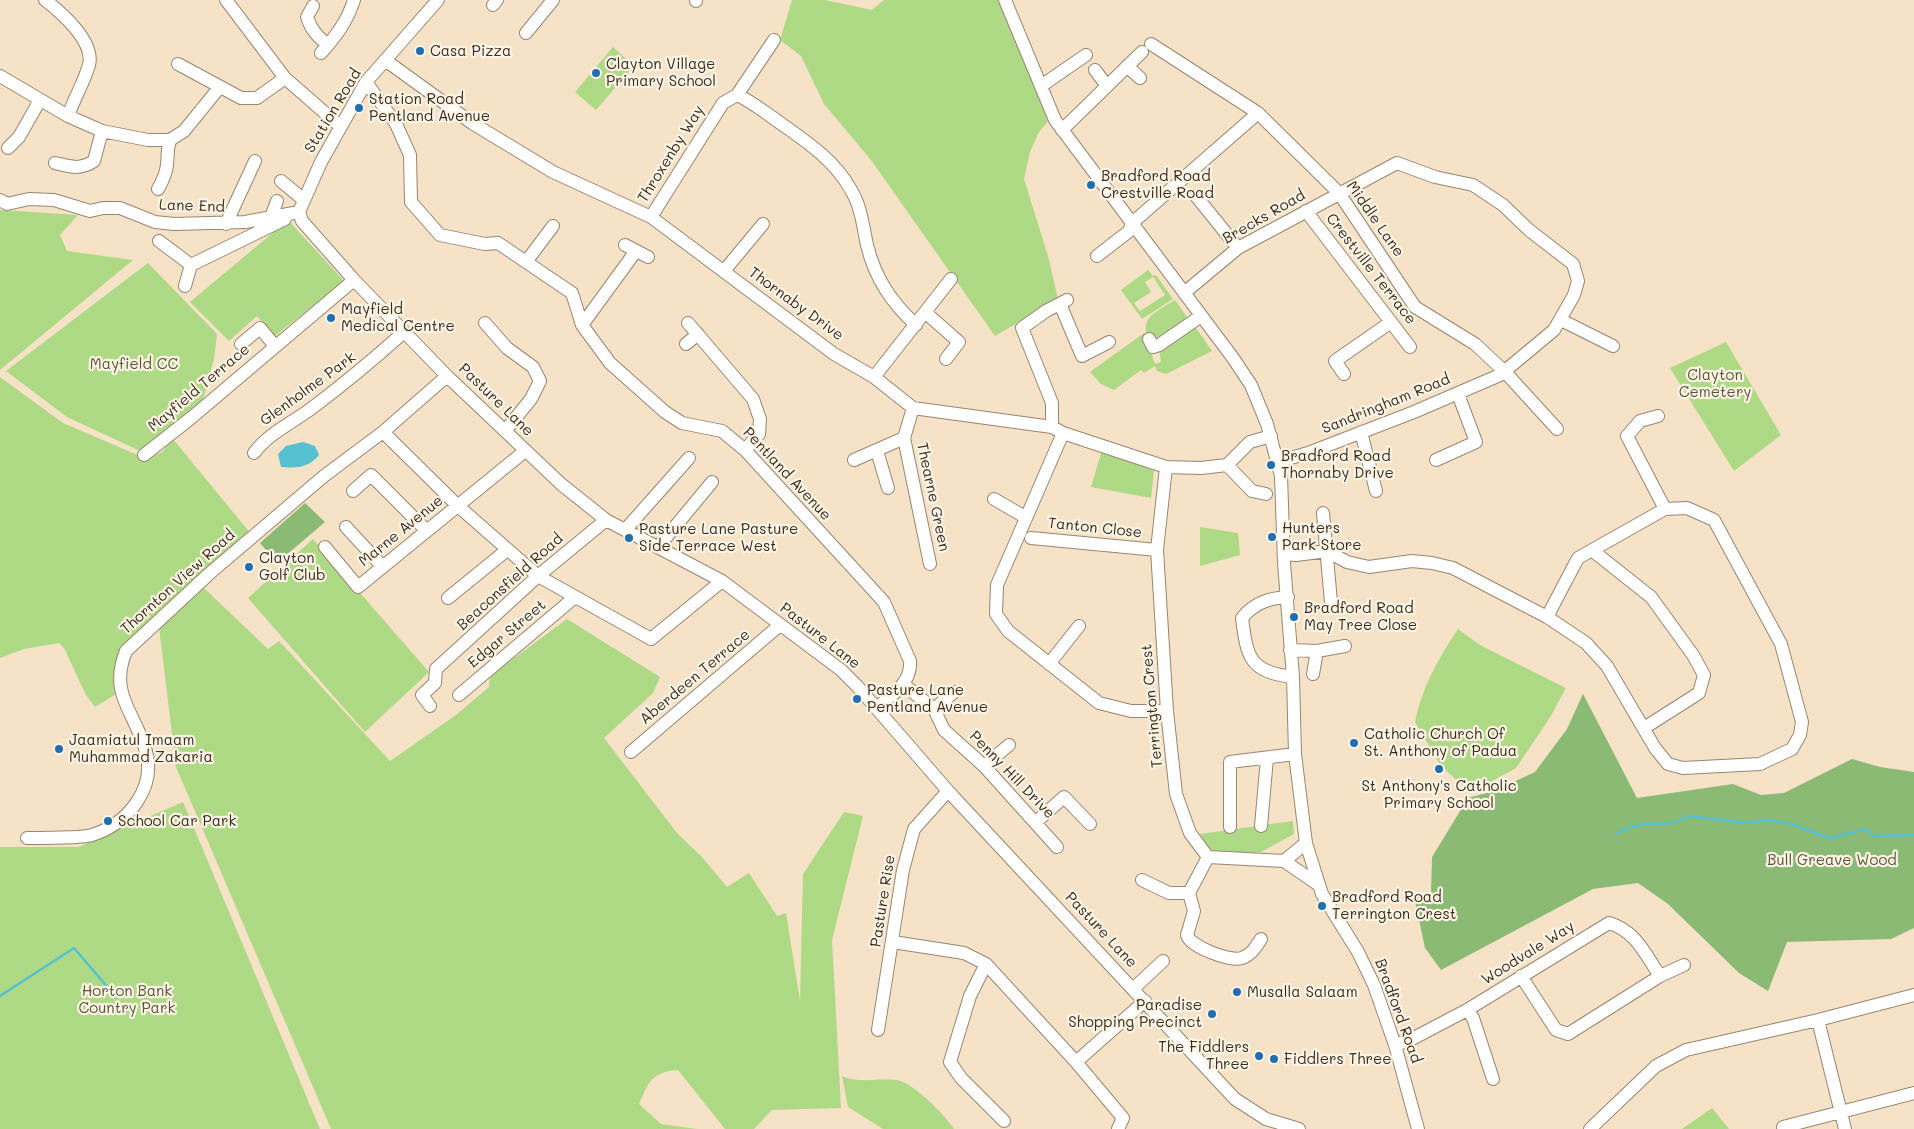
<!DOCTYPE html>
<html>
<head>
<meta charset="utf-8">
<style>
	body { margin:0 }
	canvas { display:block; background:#f6e2c6 }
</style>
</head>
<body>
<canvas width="1914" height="1129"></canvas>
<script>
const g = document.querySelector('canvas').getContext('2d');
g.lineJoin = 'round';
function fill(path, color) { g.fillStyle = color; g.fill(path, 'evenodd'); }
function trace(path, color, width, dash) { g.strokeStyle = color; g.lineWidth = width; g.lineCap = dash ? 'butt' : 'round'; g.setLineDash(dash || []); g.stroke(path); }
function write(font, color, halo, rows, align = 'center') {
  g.font = font + ' Mali,sans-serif'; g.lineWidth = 4.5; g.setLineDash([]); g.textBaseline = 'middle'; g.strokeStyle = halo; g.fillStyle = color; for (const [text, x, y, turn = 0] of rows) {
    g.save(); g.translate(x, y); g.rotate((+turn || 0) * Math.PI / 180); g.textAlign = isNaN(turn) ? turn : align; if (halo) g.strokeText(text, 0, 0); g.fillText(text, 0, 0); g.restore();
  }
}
fill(new Path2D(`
	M792 0H825L872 10 884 0H998L1049 120 1039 132 1030 152 1024 179 1048 256 1058 299 995 336 871 160 824 104 801 56 780 40Z
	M613 47 634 66 596 110 575 92Z
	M0 210 78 215 60 235 67 251 133 260 0 370Z
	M288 220 344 281 275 336 257 316 229 341 190 302Z
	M148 263 217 334 214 359 203 400 140 451 67 417 6 371Z
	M1148 270 1153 276 1156 275 1173 299 1142 319 1121 290ZM1153 277 1165 295 1140 311 1134 303 1151 292 1145 282Z
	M1175 300 1189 320 1157 341 1147 336C1141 315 1159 311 1175 300Z
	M1194 325 1212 351 1166 374 1157 371 1155 366 1144 373 1141 370 1114 390 1101 384 1090 372 1144 333 1155 364 1161 362 1159 350Z
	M1726 342 1781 435 1734 471 1670 368Z
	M0 377 63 423 147 459 162 452 173 439 251 534 132 641 118 693 95 707 86 695 64 648 59 643 24 649 0 658Z
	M1102 450 1154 471 1151 498 1091 487Z
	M1200 527 1238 533 1240 555 1200 566Z
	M313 539 429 672 365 732 248 598Z
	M204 588 268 649 279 641 390 761 456 715 489 687 490 676 567 619 660 677 653 693 604 738 677 833 702 857 727 887 749 873 777 916 786 913 800 1001 803 874 844 812 863 816 832 940 841 1108 772 1110 754 1129H725L678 1070C652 1072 649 1081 639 1104L661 1124 697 1129H331L176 767 159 627Z
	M1458 629 1480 645 1566 688 1549 719 1516 768 1471 793 1441 766 1415 722C1422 687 1438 659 1458 629Z
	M183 802 320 1129H0V847H78Z
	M1293 821 1294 834 1261 852 1225 855 1210 849 1200 834Z
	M842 1076C860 1084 877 1078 896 1080 913 1082 945 1115 954 1129H883L848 1107Z
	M1712 1108 1729 1129H1682Z`), '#aeda86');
fill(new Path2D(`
	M305 503 325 522 277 563 260 543Z
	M1583 694 1637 798 1733 784 1761 795 1784 793 1852 759 1880 767 1914 772V928L1891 939 1787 942 1768 991 1739 973 1668 904 1638 883 1593 889 1441 970 1425 948 1414 896 1431 894 1432 857 1468 798 1494 791 1535 772 1567 729Z`), '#8aba73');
fill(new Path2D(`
	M303 442 315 446 319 455C308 468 297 468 281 467L278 454 286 446Z`), '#56c1d1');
trace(new Path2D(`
	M1616 833C1625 830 1634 825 1643 824 1661 823 1671 827 1688 816L1747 823 1764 820 1788 823 1830 838 1866 829 1872 836 1914 835
	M0 996 74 948 116 997`), '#56c1d1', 2.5);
const minor = new Path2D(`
	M45 0C62 13 95 42 89 65 84 82 74 99 68 116
	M226 0 285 78 340 126
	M438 0 366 82 321 162 299 212 302 221 354 280 447 376 561 484 606 520 722 581 841 670 858 687 948 791 1235 1099 1266 1119 1299 1129
	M1005 0 1055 120 1233 358 1251 385 1267 424 1281 476 1284 563 1293 677 1295 754 1306 843 1322 894 1358 952 1374 985 1395 1045 1418 1129
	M696 1V0
	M493 5 497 0
	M313 6 307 17C311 30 318 37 328 45
	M526 33 553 0
	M1151 44 1258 113 1339 193 1415 307 1475 344 1505 372 1557 429
	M321 53C336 36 347 22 354 0
	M385 60 472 123 553 172 651 217 834 354 874 377 913 408 1052 427 1063 433 1166 467 1201 468 1227 465 1252 491 1266 494
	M178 64 241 98H257L285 78
	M1127 66 1140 78
	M1095 70 1107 86
	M0 76 68 116 102 131 148 140H170L184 131 219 88
	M366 82 396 124 410 155 411 202 440 235 485 244 498 243 572 293 582 325 610 363 665 412 682 423 722 431 745 450 884 602 910 661C912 683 891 696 876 708
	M1041 86 1086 55
	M737 95C751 101 763 111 776 120 804 140 834 159 851 190 861 206 863 226 867 245 875 278 891 302 916 325
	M1062 130 1142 52
	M8 148 19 137 40 100
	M55 163C71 167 80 170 94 161L102 131
	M281 181 304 200
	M158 189C162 182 166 174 167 165 168 156 167 149 170 140
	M1196 196 1238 248
	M0 200 7 204 29 199 54 200 90 211 103 208H120L155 222 174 224 245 222 299 212
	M1306 211 1410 347
	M271 217 277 201
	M651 217 723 103 737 95 774 40
	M226 224 255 161
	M1131 224 1258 113
	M159 241 191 265 285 219
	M625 245 648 257
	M1097 256 1128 232 1132 225
	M526 262 553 226
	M724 271 763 224
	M185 286 191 265
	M1184 293 1238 248 1397 163 1435 177 1473 185 1503 205 1529 230 1573 264 1578 281 1574 295 1554 330 1500 375 1414 412 1308 453 1277 462
	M1060 304 1082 356 1109 342
	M926 313 959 342 946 359
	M1561 320 1613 346
	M485 323 507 348 533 367 540 381 531 399 505 431
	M688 323 753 399 760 419 759 434 745 450
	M582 325 636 251
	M1149 339 1153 347 1159 345 1201 316
	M241 344 260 328 275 346
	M686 344 698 334
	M1344 374 1335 361 1391 322
	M874 377 951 279
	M913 408 904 438 930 564
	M1658 416 1640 421 1627 436 1665 509
	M1052 427V403L1022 328 1046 311 1067 300
	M383 432 458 506 538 576 651 639 722 581
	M1361 432 1376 491
	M1063 433 997 585 996 614 1008 631 1099 703 1131 711H1167
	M877 451 888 488
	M254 453C269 433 292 423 312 408 344 384 374 359 404 332
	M144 455 191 418 354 280
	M854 460 904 438
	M1436 460 1476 442 1458 394
	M1227 465 1250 442 1271 436
	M1166 467 1157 550 1167 711 1176 794 1190 833 1208 857 1284 861
	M353 491 371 475 427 531
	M994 499 1025 517
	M1323 513 1331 602
	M346 527 382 566
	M626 529 689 458
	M1031 538 1157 550
	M659 546 712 482
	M325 547 358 587 525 451
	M1593 551 1651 597 1693 655 1704 675 1699 693 1644 728
	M1284 554 1296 555 1327 551 1347 562 1369 567 1412 561 1432 563 1453 568 1547 617 1586 643 1607 666 1655 748 1668 764 1683 768 1760 764 1792 749 1800 735 1802 722 1781 644 1714 520 1687 508 1665 509 1578 558 1547 617
	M1288 597C1269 598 1254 603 1242 618 1247 657 1249 672 1293 677
	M448 598 507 550
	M1290 650 1317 651 1345 646
	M1049 664 1079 626
	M1313 674 1317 651
	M903 684 934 709 944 730 984 766 1057 847
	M459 695 575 597
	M430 706 422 695 435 683 436 669 538 576 606 520
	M934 709 954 692
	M631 752 780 625
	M984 766 1009 745
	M1036 822 1064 797 1090 824
	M1261 826 1267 758
	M1230 827V762L1295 754
	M27 838C39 838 82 838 92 835 128 824 158 787 145 748 133 710 109 693 126 651L210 573 324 476 383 432 447 376
	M1306 843 1284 861 1319 885
	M1142 880 1169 893H1189L1208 857
	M1189 893 1194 911 1187 935C1190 947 1231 962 1242 958 1251 955 1256 947 1261 939
	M893 942 964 953 986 964 1076 1062 1123 1118 1118 1129
	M986 964 970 996 950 1062 961 1078 1004 1121
	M1521 976 1556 1030 1568 1034 1660 976 1684 965
	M1134 988 1163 961
	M1467 1010 1473 1018 1493 1079
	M1818 1020 1845 1129
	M878 1030 903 870 914 829 948 791
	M1395 1045 1410 1040 1467 1010 1609 923C1636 931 1645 954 1660 976
	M1076 1062 1145 1001
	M1783 1127 1914 1093
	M1590 1129 1656 1066 1686 1050 1818 1020 1914 995`);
trace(minor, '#988672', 14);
trace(minor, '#fff', 12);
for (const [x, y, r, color] of [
	[420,51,5,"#1f6fb2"],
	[596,73,5,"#1f6fb2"],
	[359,108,5,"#1f6fb2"],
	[1091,185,5,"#1f6fb2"],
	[331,318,5,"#1f6fb2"],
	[1271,465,5,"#1f6fb2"],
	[1272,537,5,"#1f6fb2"],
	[629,538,5,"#1f6fb2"],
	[249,567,5,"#1f6fb2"],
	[1294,617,5,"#1f6fb2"],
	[857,699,5,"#1f6fb2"],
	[1354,743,5,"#1f6fb2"],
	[59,749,5,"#1f6fb2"],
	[1439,769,5,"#1f6fb2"],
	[108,821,5,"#1f6fb2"],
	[1322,906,5,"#1f6fb2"],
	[1237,992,5,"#1f6fb2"],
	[1212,1014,5,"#1f6fb2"],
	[1259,1056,5,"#1f6fb2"],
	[1274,1059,5,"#1f6fb2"]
]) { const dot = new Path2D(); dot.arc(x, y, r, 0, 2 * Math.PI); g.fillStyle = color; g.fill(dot); trace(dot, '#fcf5e5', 2); }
write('15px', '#3b2a1e', '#fcf5e5', [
	["Casa Pizza",430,51],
	["Clayton Village",606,64],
	["Primary School",606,81],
	["Station Road",369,99],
	["Pentland Avenue",369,116],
	["Bradford Road",1101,176],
	["Crestville Road",1101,193],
	["Mayfield",341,309],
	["Medical Centre",341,326],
	["Bradford Road",1281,456],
	["Thornaby Drive",1281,473],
	["Hunters",1282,528],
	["Park Store",1282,545],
	["Pasture Lane Pasture",639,529],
	["Side Terrace West",639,546],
	["Clayton",259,558],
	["Golf Club",259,575],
	["Bradford Road",1304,608],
	["May Tree Close",1304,625],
	["Pasture Lane",867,690],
	["Pentland Avenue",867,707],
	["Catholic Church Of",1364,734],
	["St. Anthony of Padua",1364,751],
	["Jaamiatul Imaam",69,740],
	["Muhammad Zakaria",69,757],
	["St Anthony's Catholic",1439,786,"center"],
	["Primary School",1439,803,"center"],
	["School Car Park",118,821],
	["Bradford Road",1332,897],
	["Terrington Crest",1332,914],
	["Musalla Salaam",1247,992],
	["Paradise",1202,1005,"right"],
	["Shopping Precinct",1202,1022,"right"],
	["The Fiddlers",1249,1047,"right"],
	["Three",1249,1064,"right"],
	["Fiddlers Three",1284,1059]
], 'left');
write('15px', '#3b2a1e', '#fcf5e5', [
	["Station Road",333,111,-59],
	["Throxenby Way",671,154,-58],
	["Lane End",192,206,2],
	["Brecks Road",1264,217,-30],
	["Middle Lane",1375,219,55],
	["Crestville Terrace",1371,269,52],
	["Thornaby Drive",796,304,36],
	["Mayfield Terrace",199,388,-40],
	["Glenholme Park",308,389,-36],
	["Pasture Lane",496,400,44],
	["Sandringham Road",1386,404,-22],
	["Pentland Avenue",787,474,47],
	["Thearne Green",933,497,78],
	["Tanton Close",1095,528,6],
	["Marne Avenue",401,531,-39],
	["Thornton View Road",178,582,-42],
	["Beaconsfield Road",510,582,-42],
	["Edgar Street",507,634,-40],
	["Pasture Lane",820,636,38],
	["Aberdeen Terrace",695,677,-40],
	["Terrington Crest",1152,706,-95],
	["Penny Hill Drive",1012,775,46],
	["Pasture Rise",883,901,-81],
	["Pasture Lane",1101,930,47],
	["Woodvale Way",1528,953,-32],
	["Bradford Road",1398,1011,70]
]);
write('15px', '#585638', '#fcf5e5', [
	["Mayfield CC",134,364],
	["Clayton",1715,375],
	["Cemetery",1715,392],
	["Bull Greave Wood",1832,860],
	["Horton Bank",127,991],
	["Country Park",127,1008]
]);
</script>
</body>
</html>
